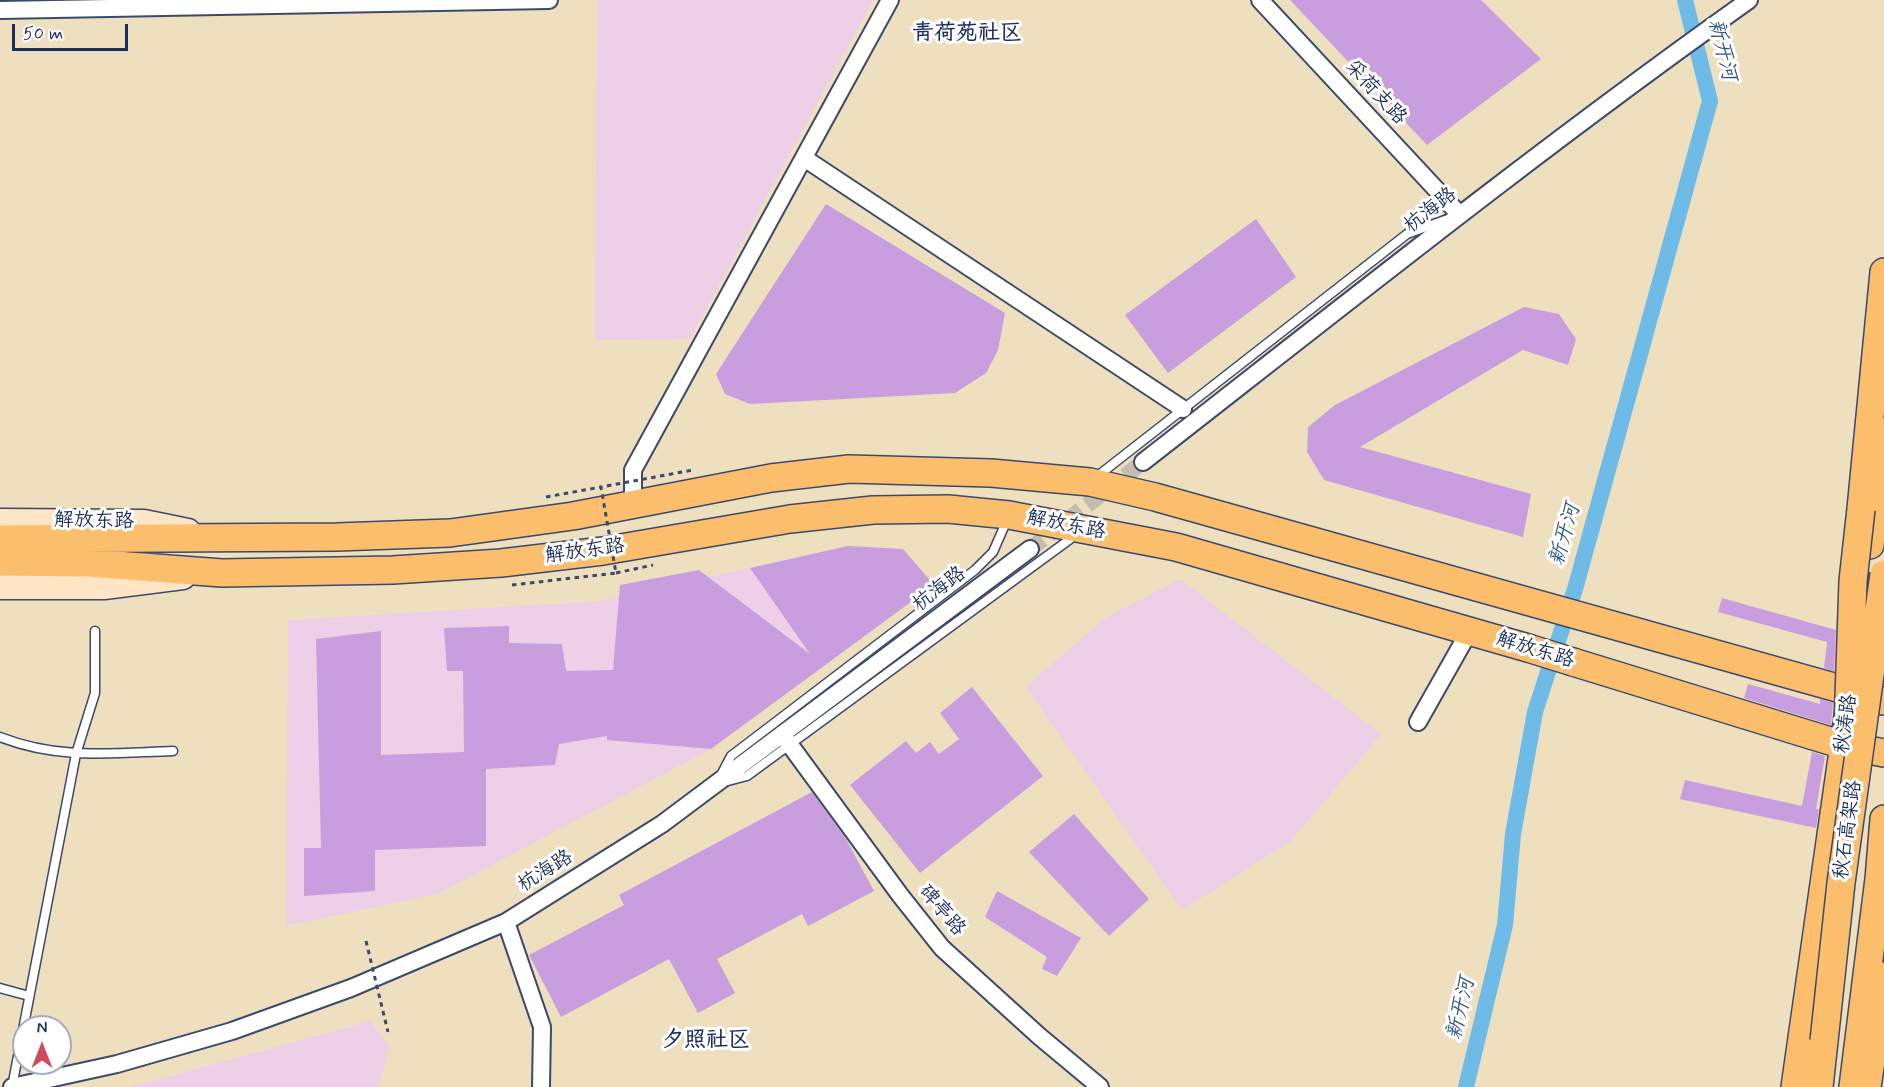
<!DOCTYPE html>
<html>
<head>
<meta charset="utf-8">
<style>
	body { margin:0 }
	#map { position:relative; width:1884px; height:1087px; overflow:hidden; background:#eedfbf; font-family:Mynerve,sans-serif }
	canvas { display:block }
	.north { position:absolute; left:12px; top:1015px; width:60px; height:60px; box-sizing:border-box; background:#fff; border:2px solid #a4acbf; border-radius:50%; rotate:0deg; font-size:16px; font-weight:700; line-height:24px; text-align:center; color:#1b2f5e }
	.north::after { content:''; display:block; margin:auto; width:21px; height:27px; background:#d1495b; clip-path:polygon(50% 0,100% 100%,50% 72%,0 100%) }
	.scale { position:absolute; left:12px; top:24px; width:116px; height:27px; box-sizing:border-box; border:3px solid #1b2f5e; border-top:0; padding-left:8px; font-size:18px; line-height:21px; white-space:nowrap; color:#1b2f5e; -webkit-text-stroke:4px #fff; paint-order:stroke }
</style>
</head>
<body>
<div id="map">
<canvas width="1884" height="1087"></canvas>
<div class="north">N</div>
<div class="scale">50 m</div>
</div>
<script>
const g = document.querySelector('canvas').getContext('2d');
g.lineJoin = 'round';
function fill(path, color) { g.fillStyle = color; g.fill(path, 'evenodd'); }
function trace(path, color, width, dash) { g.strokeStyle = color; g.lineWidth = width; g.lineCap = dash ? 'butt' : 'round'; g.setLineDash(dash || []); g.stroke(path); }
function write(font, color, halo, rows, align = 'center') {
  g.font = font + ' Mynerve,"LXGW WenKai TC",sans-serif'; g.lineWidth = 6; g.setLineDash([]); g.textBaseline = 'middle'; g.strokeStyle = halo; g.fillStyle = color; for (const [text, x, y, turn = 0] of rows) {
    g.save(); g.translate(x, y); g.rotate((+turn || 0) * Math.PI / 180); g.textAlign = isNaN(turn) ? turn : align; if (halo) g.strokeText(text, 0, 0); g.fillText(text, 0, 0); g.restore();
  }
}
fill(new Path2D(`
	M597 0H873L690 339 595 340Z
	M848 546 903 549 934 585 711 749 437 894 286 926 288 620 601 601Z
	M1180 579 1381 734 1291 841 1182 910 1026 687 1105 618Z
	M370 1021 389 1046 379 1087H131Z`), '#edd0e8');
trace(new Path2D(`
	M1466 1087 1505 925 1513 834 1535 712 1575 589 1710 101 1685 0`), '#6ebbe8', 16);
fill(new Path2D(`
	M1290 0H1481L1541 59 1427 145Z
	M826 204 1005 313 998 350 986 373 955 393 750 404 725 394 716 374Z
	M1256 219 1296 277 1168 373 1125 315Z
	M1524 307 1559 314 1576 339 1568 365 1523 350 1360 447 1531 494 1523 537 1324 480 1307 452 1308 427 1335 405Z
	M848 546 903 549 934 585 711 749 607 740V736L559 744 555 765 486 769V846L375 850V891L304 896V848H321L316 639 381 631V755L464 752 463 671H447L444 628 509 626V643L562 644 566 671 613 670 620 585 699 570 810 654 750 568Z
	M1722 598 1836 630 1834 671 1824 668 1827 642 1718 612Z
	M1748 684 1820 704V699L1833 703 1831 725 1744 698Z
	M972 687 1043 776 920 873 850 785 906 741 916 753 930 742 939 754 959 739 940 713Z
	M1812 752 1825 756 1816 809H1819L1816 828 1680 799 1685 780 1802 806Z
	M812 792 846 839 874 891 808 926 802 914 717 959 735 993 698 1013 669 959 561 1017 529 955 624 905 619 895Z
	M1074 814 1149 899 1109 936 1029 852Z
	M997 891 1081 938 1057 976 1042 969 1047 957 985 917Z`), '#c89ede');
trace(new Path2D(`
	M1030 549 1143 462`), '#c4bcac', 16, [16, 8]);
const service = new Path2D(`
	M1095 478 1407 234 1445 220
	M0 737C59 760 112 753 173 751
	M721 775 731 756 975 570 993 552 1007 520
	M728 781 747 776 1077 534
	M0 988 29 996
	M12 1087 76 754 95 693V631`);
const minor = new Path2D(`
	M1260 0 1460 215
	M0 10 549 0
	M804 158 1183 409
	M1143 462C1343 306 1542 147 1749 0
	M633 505V470L890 0
	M1418 722 1470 630
	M782 734 900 895 942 948 1039 1036 1100 1087
	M506 922 542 1027 541 1087
	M12 1087 117 1064 232 1031 351 988 506 922 662 824 1030 549`);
const secondary = new Path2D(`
	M0 521 144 522 188 531
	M0 587H104L183 577`);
const primary = new Path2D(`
	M0 539 337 537 450 533 573 516 771 478 849 469 991 473 1090 482 1155 497 1884 701
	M1870 545 1884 432
	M0 562 89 563 222 573 393 570 501 563 603 551 790 519 873 510 948 509 1009 515 1176 547 1528 648
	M1573 662 1843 745 1884 753
	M1795 1087 1850 702
	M1867 1087 1884 976`);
const trunk = new Path2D(`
	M1861 509 1884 272
	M1819 1087 1824 1041
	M1853 1087 1879 879 1884 819`);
trace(service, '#3b496d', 11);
trace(minor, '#3b496d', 20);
trace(secondary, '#3b496d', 27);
trace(primary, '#3b496d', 30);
trace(trunk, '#3b496d', 30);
trace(new Path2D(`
	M546 497 601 487
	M616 573 653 565`), '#3b496d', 3, [4.5, 4.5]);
trace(service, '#fff', 8);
trace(minor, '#fff', 16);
trace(secondary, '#fde5c5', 24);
trace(primary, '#fabe6d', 27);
trace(trunk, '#fabe6d', 27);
const primaryBridge = new Path2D(`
	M1528 648 1573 662`);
const trunkBridge = new Path2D(`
	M1848 726 1853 581 1861 509
	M1824 1041 1841 883 1884 574`);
trace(primaryBridge, '#3b496d', 30, []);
trace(trunkBridge, '#3b496d', 30, []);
trace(new Path2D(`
	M512 585 616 573 601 487 693 470
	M366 941 388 1032`), '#3b496d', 3, [4.5, 4.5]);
trace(primaryBridge, '#fabe6d', 27);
trace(trunkBridge, '#fabe6d', 27);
write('20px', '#1b2f5e', '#fff', [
	["采荷支路",1375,93,47],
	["杭海路",1431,211,-38],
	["解放东路",94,522,1],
	["解放东路",1066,526,11],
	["解放东路",585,552,-8],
	["杭海路",940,590,-37],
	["解放东路",1535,651,17],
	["秋涛路",1847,724,-82],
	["秋石高架路",1849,830,-82],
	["杭海路",546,872,-32],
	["碑亭路",941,911,50]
]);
write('italic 21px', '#345987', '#fff', [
	["新开河",1721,50,76],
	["新开河",1566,535,-74],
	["新开河",1462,1009,-77]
]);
write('bold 22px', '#1b2f5e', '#fff', [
	["青荷苑社区",967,34],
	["夕照社区",706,1041]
]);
</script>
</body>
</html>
